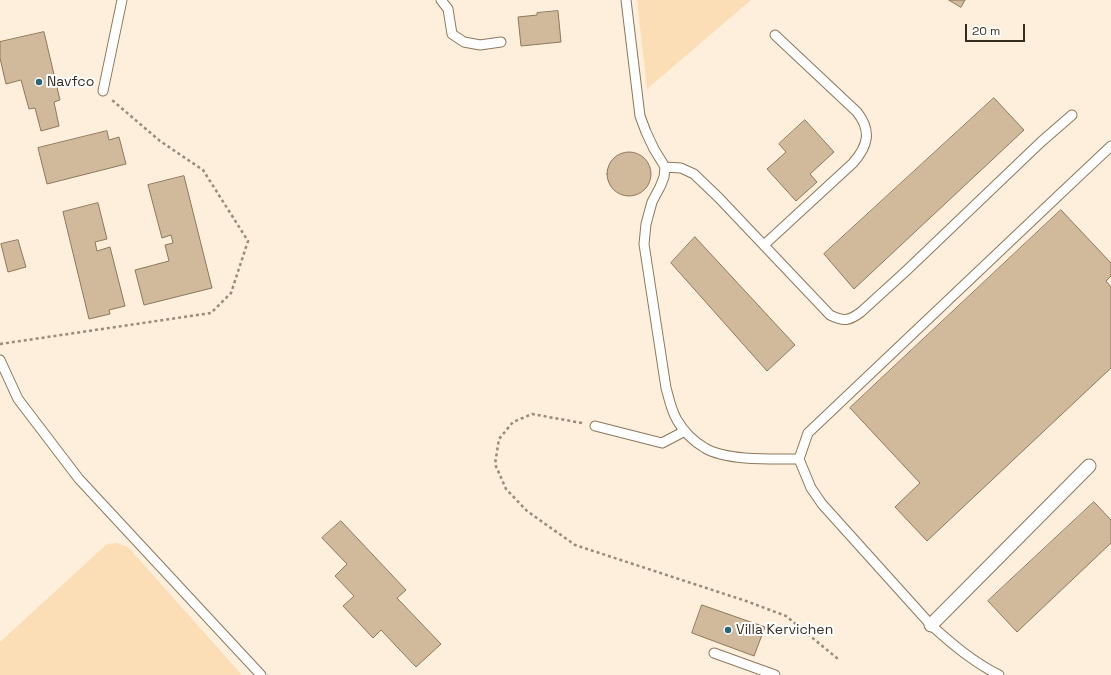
<!DOCTYPE html>
<html>
<head>
<meta charset="utf-8">
<style>
	body { margin:0 }
	#map { position:relative; width:1111px; height:675px; overflow:hidden; background:#feefdc; font-family:"Space Grotesk",sans-serif }
	canvas { display:block }
	.scale { position:absolute; left:965px; top:24px; width:60px; height:18px; box-sizing:border-box; border:2px solid #352c20; border-top:0; padding-left:5px; font-size:12px; line-height:14px; white-space:nowrap; color:#352c20; -webkit-text-stroke:3px #fff; paint-order:stroke }
</style>
</head>
<body>
<div id="map">
<canvas width="1111" height="675"></canvas>
<div class="scale">20 m</div>
</div>
<script>
const g = document.querySelector('canvas').getContext('2d');
g.lineJoin = 'round';
function fill(path, color) { g.fillStyle = color; g.fill(path, 'evenodd'); }
function trace(path, color, width, dash) { g.strokeStyle = color; g.lineWidth = width; g.lineCap = dash ? 'butt' : 'round'; g.setLineDash(dash || []); g.stroke(path); }
function write(font, color, halo, rows, align = 'center') {
  g.font = font + ' "Space Grotesk",sans-serif'; g.lineWidth = 4; g.setLineDash([]); g.textBaseline = 'middle'; g.strokeStyle = halo; g.fillStyle = color; for (const [text, x, y, turn = 0] of rows) {
    g.save(); g.translate(x, y); g.rotate((+turn || 0) * Math.PI / 180); g.textAlign = isNaN(turn) ? turn : align; if (halo) g.strokeText(text, 0, 0); g.fillText(text, 0, 0); g.restore();
  }
}
fill(new Path2D(`
	M637 0H751L647 89Z
	M117 543 128 547 242 675H0V642L107 544Z`), '#fbddb6');
const building = new Path2D(`
	M949 0H965L961 7Z
	M558 11 561 42 521 46 518 17 537 15V13Z
	M44 32 60 100 54 102 59 126 41 131 35 108 29 109 21 80 6 84 0 58V42Z
	M994 98 1024 130 854 289 824 254Z
	M805 120 834 152 810 174 817 182 796 201 767 169 786 152 779 144Z
	M107 131 109 140 119 137 126 164 47 184 38 148Z
	M607 174a22 22 0 1 1 44 0a22 22 0 1 1-44 0Z
	M184 176 212 288 144 305 135 270 169 261 165 245 173 243 171 235 162 238 148 185Z
	M98 203 107 239 95 242 97 251 110 247 125 306 109 310 110 314 89 319 63 212Z
	M1061 210 1111 263V276L1106 281 1111 287V368L927 541 895 507 920 483 850 408Z
	M695 237 795 345 767 371 671 263Z
	M18 240 26 267 8 272 1 244Z
	M1094 502 1111 520V543L1017 632 988 601Z
	M341 521 406 590 397 598 441 644 416 667 381 630 373 638 343 606 354 596 335 576 347 564 322 538Z
	M702 605 765 627 754 656 692 633Z`);
fill(building, '#d1b99b');
trace(building, '#8d775b', 1);
const service = new Path2D(`
	M441 0 448 9 452 34 464 42 480 45 501 42
	M626 0 640 116 646 132 654 149 665 167 664 177 660 187 652 202 646 224 644 244 666 388C669 398 671 410 677 420 683 431 694 442 705 448 726 461 774 459 799 459
	M103 91 122 0
	M665 167 681 168 694 174 719 198 830 315C844 322 849 321 861 312L906 271 1041 142 1072 115
	M764 245 853 163C868 146 872 131 857 112L775 35
	M0 360 18 399 79 479 261 675
	M595 426 662 443 685 431
	M714 653 775 675
	M999 675C973 662 952 644 931 625L822 504 811 488 799 459 808 433 1058 196 1111 146`);
const pedestrian = new Path2D(`
	M931 625 1089 466`);
trace(service, '#8d775b', 11);
trace(pedestrian, '#8d775b', 15);
trace(new Path2D(`
	M0 344 211 313 231 293 248 241 203 170 160 141 112 100
	M582 423 532 414 513 422 499 439 495 464 506 489 527 511 575 545 746 601 786 616 838 659`), '#978b7c', 2.5, [3, 3]);
trace(service, '#fff', 9);
trace(pedestrian, '#fff', 13);
for (const [x, y, r, color] of [
	[39,82,4,"#27657b"],
	[728,630,4,"#27657b"]
]) { const dot = new Path2D(); dot.arc(x, y, r, 0, 2 * Math.PI); g.fillStyle = color; g.fill(dot); trace(dot, '#fff', 1.5); }
write('14px', '#352c20', '#fff', [
	["Navfco",47,82],
	["Villa Kervichen",736,630]
], 'left');
</script>
</body>
</html>
